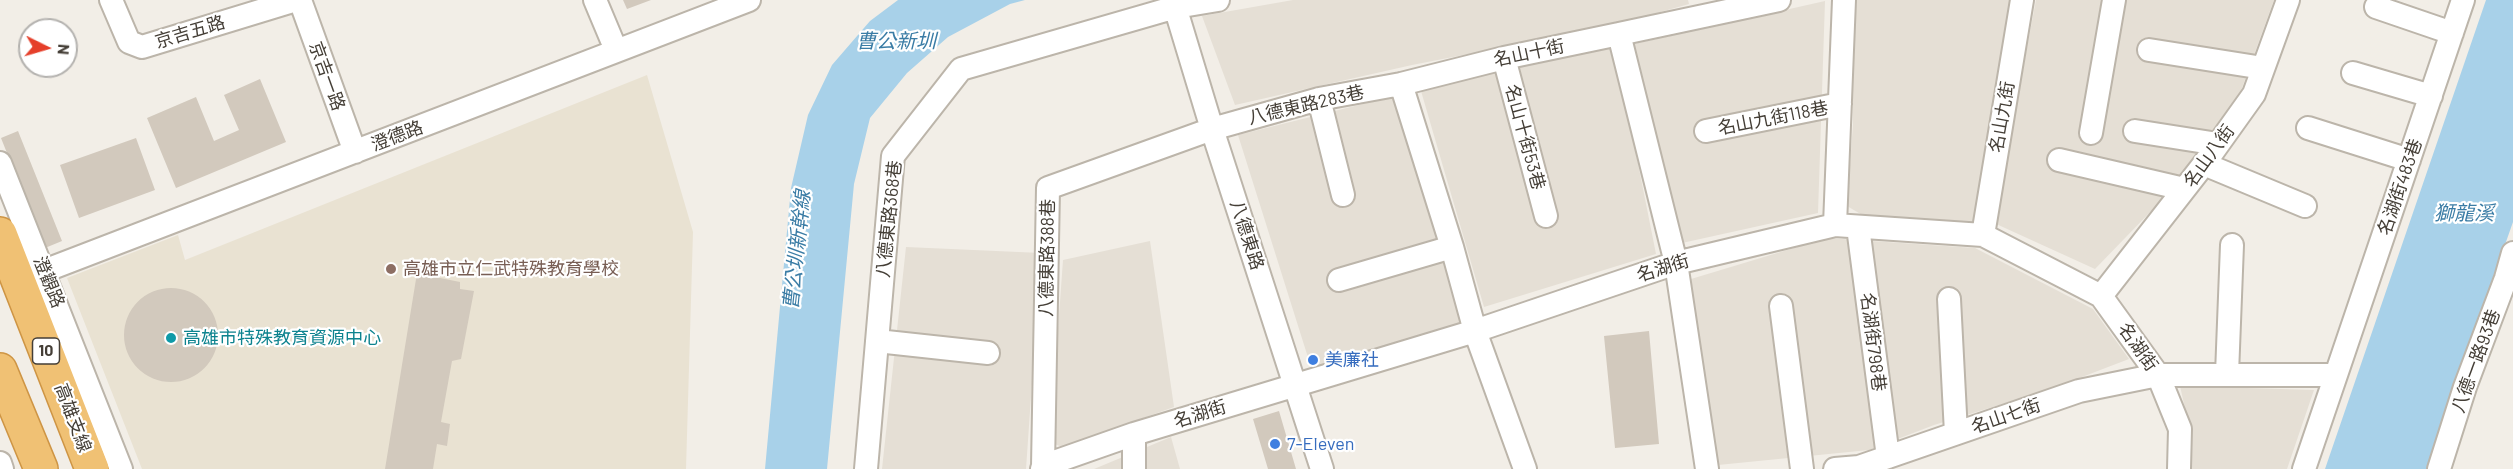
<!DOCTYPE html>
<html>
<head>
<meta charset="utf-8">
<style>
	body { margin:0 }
	#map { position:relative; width:2513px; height:469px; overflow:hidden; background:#f2eee7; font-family:Barlow,sans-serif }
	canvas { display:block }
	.north { position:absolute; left:18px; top:18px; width:60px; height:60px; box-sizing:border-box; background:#fff; border:2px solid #b4b2af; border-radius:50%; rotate:95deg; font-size:16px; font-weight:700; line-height:24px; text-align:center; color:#443e36 }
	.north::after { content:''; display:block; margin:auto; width:21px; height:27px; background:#e53f2a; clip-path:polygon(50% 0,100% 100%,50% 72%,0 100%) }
</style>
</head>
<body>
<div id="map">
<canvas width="2513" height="469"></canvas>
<div class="north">N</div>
</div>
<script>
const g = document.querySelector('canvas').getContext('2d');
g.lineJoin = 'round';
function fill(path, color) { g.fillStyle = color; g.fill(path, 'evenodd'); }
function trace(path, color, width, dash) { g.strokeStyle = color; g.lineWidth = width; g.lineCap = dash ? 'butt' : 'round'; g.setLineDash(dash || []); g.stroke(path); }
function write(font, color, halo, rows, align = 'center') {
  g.font = font + ' Barlow,"Noto Sans TC",sans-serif'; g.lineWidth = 4.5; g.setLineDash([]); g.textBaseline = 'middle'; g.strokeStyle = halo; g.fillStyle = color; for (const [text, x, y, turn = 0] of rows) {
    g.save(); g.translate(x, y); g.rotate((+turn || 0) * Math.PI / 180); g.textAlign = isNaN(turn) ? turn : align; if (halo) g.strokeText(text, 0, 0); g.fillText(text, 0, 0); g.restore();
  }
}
fill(new Path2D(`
	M1293 0H1688L1689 4 1607 27 1412 65 1235 105 1202 16Z
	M1851 0H2013L1975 224 1864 216 1847 206 1853 124Z
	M2036 0H2274L2235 107 2188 173 2095 269 1994 223Z
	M1825 1 1818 213 1682 243 1634 44Z
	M1614 43 1656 254 1484 307 1421 91 1499 67Z
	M1395 96 1463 326 1311 367 1238 135Z
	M1827 238 1975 248 2093 309 2129 359 2048 390 1934 425 1869 450 1718 465 1691 279Z
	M1150 241 1174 407 1062 447 1050 442 1063 260Z
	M906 247 1041 253 1026 469H882Z
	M2180 386 2314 390 2287 469H2192L2191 435Z
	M1171 437 1180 469H1094Z`), '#e5dfd5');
fill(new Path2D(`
	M647 75 693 232 686 469H142L67 278 178 235 185 260Z`), '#e9e2d2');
fill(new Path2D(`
	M898 0H1025L1010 4 948 37 907 73 870 118 854 184 827 469H765L791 188 808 115 832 65 870 21Z
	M2486 0H2513V222L2426 469H2325Z`), '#a8d1e9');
fill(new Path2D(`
	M623 0H651L627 9Z
	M260 79 286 142 176 188 147 118 196 97 214 141 239 130 224 95Z
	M18 131 62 241 45 248 1 138Z
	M136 138 155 190 79 218 60 165Z
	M418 267 435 277 460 282V289L474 291 461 359 452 361 441 422 450 424 447 446 437 444 433 469H385Z
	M124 335a47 47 0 1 1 94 0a47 47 0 1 1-94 0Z
	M1649 331 1659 444 1615 448 1604 336Z
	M1279 411 1296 469H1268L1253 419Z`), '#d2c9bd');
const minor = new Path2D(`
	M111 0 129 42 142 47 296 0
	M300 0 355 152
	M595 0 616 50
	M1173 0 1212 129 1322 469
	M2376 7 2452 33
	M1619 34 1779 0
	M2149 50 2263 68
	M1504 58 1546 216
	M2353 73 2431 96
	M1401 84 1452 247 1475 331 1525 469
	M1319 99 1343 195
	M2308 128 2409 160
	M1706 131 1840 104
	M2135 131 2218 144
	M2091 133 2114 0
	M2059 160 2184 189
	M0 163 121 469
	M2204 164 2305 206
	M1835 225 1844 0
	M1858 227 1888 457
	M1983 235 2022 0
	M44 271 749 0
	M1339 280 1452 247
	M2101 296 2204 164 2254 94 2288 0
	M1949 299 1956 433
	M1781 306 1802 469
	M877 341 988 353
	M2227 374 2232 245
	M2336 375 2463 0
	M1134 434V469
	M0 463 2 469
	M1043 466 1048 188 1212 129 1319 99 1401 84 1504 58 1619 34 1676 263 1707 469
	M866 469 893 156 961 69 1176 7 1218 0
	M1042 469 1043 466 1134 434 1475 331 1676 263 1835 225 1983 235 2101 296 2158 375 2180 429 2179 469
	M1835 469 1859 467
	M1859 469V467L2079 391 2158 375H2336L2304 469
	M2439 469 2465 387 2506 278 2513 253`);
const highway = new Path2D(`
	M0 234 92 469
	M0 370 41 469`);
trace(minor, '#bcb5aa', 26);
trace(highway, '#ce9545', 36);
trace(minor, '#fff', 22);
trace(highway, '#f0c174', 33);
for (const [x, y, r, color] of [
	[391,269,6,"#8d6e63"],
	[171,338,6,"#0f9aa8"],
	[1313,360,6,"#3f7fe0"],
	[1275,444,6,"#3f7fe0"]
]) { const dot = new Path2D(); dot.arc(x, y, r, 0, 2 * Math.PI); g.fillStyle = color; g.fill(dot); trace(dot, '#fff', 2); }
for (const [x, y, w] of [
	[46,351,27]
]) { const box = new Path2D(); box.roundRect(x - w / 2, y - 13, w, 26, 4.5); g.fillStyle = '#fff'; g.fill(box); trace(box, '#443e36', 1.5); }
write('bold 16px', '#443e36', null, [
	["10",46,351]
]);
write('18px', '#443e36', '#fff', [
	["京吉五路",190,32,-17],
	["名山十街",1529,53,-12],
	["京吉一路",327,76,70],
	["八德東路283巷",1306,105,-13],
	["名山九街",2002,117,-80],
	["名山九街118巷",1773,118,-11],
	["澄德路",397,136,-21],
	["名山十街53巷",1525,137,75],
	["名山八街",2209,156,-54],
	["名湖街483巷",2400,187,-71],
	["八德東路368巷",889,219,-84],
	["八德東路",1247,235,72],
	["八德東路388巷",1047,258,-89],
	["名湖街",1663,268,-17],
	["澄觀路",49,282,68],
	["名湖街798巷",1873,342,83],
	["名湖街",2138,347,55],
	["八德一路93巷",2476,361,-70],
	["名湖街",1200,414,-17],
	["名山七街",2006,416,-19],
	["高雄支線",73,418,69]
]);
write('18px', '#785e54', '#fff', [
	["高雄市立仁武特殊教育學校",403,269]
], 'left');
write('18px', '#0d838f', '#fff', [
	["高雄市特殊教育資源中心",183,338]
], 'left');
write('18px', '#366cbe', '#fff', [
	["美廉社",1325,360],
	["7-Eleven",1287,444]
], 'left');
write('italic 20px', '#3a7ca5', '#fff', [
	["曹公新圳",896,41],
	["獅龍溪",2464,213],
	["曹公圳新幹線",797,250,-84]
]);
</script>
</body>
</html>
